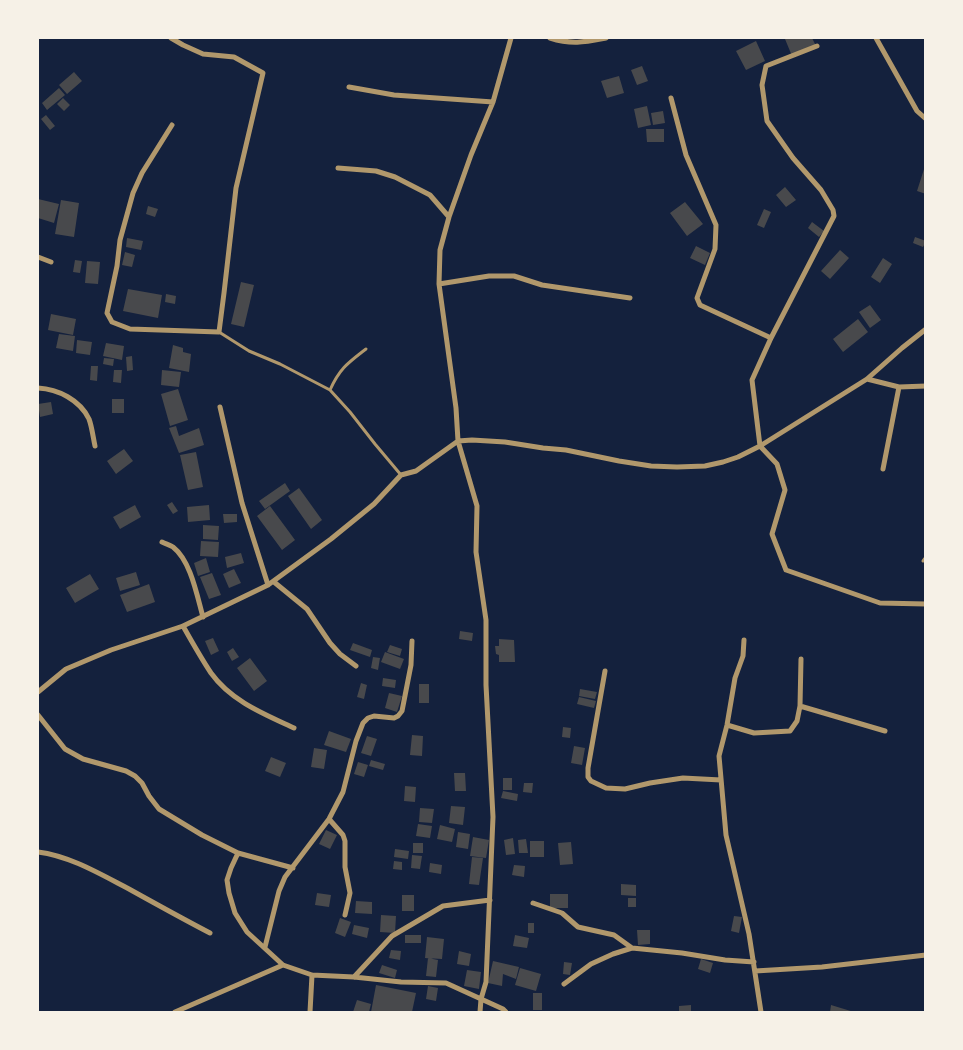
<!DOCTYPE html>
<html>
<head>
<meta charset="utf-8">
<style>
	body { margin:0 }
	#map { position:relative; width:963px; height:1050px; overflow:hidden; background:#14213d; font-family:"Open Sans",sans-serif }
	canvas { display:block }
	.frame { position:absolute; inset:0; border:39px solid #f6f1e7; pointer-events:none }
</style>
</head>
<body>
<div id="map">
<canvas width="963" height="1050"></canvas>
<div class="frame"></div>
</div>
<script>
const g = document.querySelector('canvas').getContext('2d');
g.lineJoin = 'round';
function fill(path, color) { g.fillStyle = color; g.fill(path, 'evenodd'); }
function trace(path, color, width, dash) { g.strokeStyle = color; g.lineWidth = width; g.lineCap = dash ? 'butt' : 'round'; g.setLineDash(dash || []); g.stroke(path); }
fill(new Path2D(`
	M790 38H812L816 46 792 56 785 39Z
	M756 41 765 61 746 70 736 51Z
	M642 66 648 81 637 85 631 70Z
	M74 72 82 81 67 94 59 85Z
	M619 76 624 93 607 98 601 81Z
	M59 88 65 95 47 110 42 103Z
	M63 98 70 105 64 111 57 104Z
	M647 106 651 125 638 128 634 109Z
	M663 111 665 123 653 125 651 113Z
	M46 115 55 126 50 130 41 119Z
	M646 129H664V142H647Z
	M925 166H926V194L917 191Z
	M785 187 796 200 786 207 776 195Z
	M38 199 59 204 54 223 38 218Z
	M61 200 79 203 74 237 55 234Z
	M685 202 703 224 687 236 670 213Z
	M148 206 158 209 155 217 146 214Z
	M764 209 771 212 764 228 757 225Z
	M812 222 824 231 819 237 808 228Z
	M915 237 926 241 923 247 913 243Z
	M127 238 143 241 141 250 126 247Z
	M696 246 710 253 705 265 690 258Z
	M840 250 849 258 830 279 821 271Z
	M125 252 135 255 132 267 122 265Z
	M883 258 892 264 880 283 871 277Z
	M75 260 82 261 80 273 73 272Z
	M87 261 100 262 98 284 85 283Z
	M241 282 254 285 244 327 231 324Z
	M128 289 162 295 158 318 123 311Z
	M166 294 176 296 175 304 165 302Z
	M870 305 881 320 870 328 859 312Z
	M51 314 76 319 73 335 48 330Z
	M858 319 868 332 843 352 833 339Z
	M59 334 75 336 73 351 56 348Z
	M77 340 92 342 90 355 76 353Z
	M106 343 124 346 122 360 103 356Z
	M173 345 183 348V352L191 354 189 372 169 368Z
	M132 356 133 370 127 371 126 357Z
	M104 358 114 359 113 366 103 364Z
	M91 366H98L97 381 90 380Z
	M114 370H122L121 383 113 382Z
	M162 370 181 372 179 387 161 385Z
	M178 389 188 420 170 426 161 394Z
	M112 399H124V413H112Z
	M51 402 53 414 40 417 38 404Z
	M176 426 179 436 199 428 204 445 179 453 169 428Z
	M124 449 133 461 116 474 107 461Z
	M196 452 203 487 188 490 180 455Z
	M285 483 290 491 265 509 259 501Z
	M299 488 322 520 311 529 288 496Z
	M172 502 178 511 173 514 167 505Z
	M135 505 141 517 120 529 113 517Z
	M209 505 210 520 188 522 187 507Z
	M270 506 295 540 282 550 257 516Z
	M223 514H237V522L224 523Z
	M203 525 219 526 218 540 203 539Z
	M201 541 219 542 218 557 200 556Z
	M241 553 244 563 227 568 225 557Z
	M206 558 210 572 198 576 194 563Z
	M234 569 241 583 229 588 223 574Z
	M136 572 140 585 120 591 116 578Z
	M212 573 221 595 209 599 200 577Z
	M90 574 99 589 75 603 66 588Z
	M149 584 155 602 127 612 120 595Z
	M460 631 473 633 472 641 459 639Z
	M213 638 219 651 211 655 205 641Z
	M499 639 514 640 515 662H499V655L496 654 495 646H499Z
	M353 643 372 650 370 657 350 650Z
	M390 645 402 649 400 656 387 652Z
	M233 648 239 657 232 661 227 652Z
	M385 652 404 659 400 669 381 662Z
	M373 657 380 658 378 670 371 668Z
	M250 658 267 681 254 691 237 668Z
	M383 678 396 680 395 688 382 686Z
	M361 683 367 685 364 699 357 697Z
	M419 684H429V703H419Z
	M580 689 597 692 595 699 579 696Z
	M389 693 402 696 397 712 385 708Z
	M579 697 596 701 594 708 577 704Z
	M563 727 571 728 570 738 562 737Z
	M329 731 351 739 346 752 324 745Z
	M412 735 423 736 422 756 410 755Z
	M367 736 377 739 371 756 361 753Z
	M574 746 585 748 582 765 571 763Z
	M314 748 327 750 324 769 311 767Z
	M271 757 286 763 280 777 265 771Z
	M371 760 385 764 383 770 369 766Z
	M358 762 368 765 364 777 354 774Z
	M454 773H465L466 791H455Z
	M503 778H512V790H503Z
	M524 783H533L532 793 523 792Z
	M405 786 416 787 415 802 404 801Z
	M503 791 518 794 517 801 501 798Z
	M451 806 465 807 463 825 449 823Z
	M420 808 434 809 432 823 419 822Z
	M418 824 432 826 430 838 416 836Z
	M440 825 455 829 452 842 437 839Z
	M326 830 337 835 330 849 319 844Z
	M458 832 470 834 468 849 456 847Z
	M473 837 489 840 486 858 470 856Z
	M513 838 515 854 506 855 504 840Z
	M526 839 528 853H519L518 840Z
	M530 841H544V857H530Z
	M571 842 573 864 560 865 558 843Z
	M413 843H423V853H413Z
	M395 849 409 851 408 859 394 857Z
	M412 855 422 856 420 869 411 868Z
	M472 857 483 858 479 885 469 884Z
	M394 861 402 862V870L393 869Z
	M430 863 442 865 441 874 429 872Z
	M514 865 525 866 524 877 512 875Z
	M621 884 636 885V896L621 895Z
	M317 893 331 895 329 907 315 905Z
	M550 894H568V908H550Z
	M402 895H414V911H402Z
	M628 898H636V907H628Z
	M356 901 372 902V914L355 913Z
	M381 915 396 916 395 933 380 932Z
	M734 916 742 917 739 933 731 931Z
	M340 918 351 922 345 937 335 933Z
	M528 923H534V933H528Z
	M354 925 369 928 367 938 352 934Z
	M637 930H650V944L638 945Z
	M405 935H421V943H405Z
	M515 935 529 938 527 948 513 946Z
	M427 937 444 939 442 959 425 958Z
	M391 950 401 951 400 960 389 958Z
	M459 951 471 954 469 966 457 964Z
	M428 958 438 960 436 977 426 976Z
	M701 959 713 963 710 973 698 969Z
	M493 961 519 967 516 979 503 974 502 986 488 983Z
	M564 962 572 963 570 975 563 974Z
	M382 965 397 970 395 978 379 973Z
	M520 968 541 974 536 991 515 985Z
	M467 970 481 972 479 989 464 986Z
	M376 985 416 993 412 1012H371Z
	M428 986 438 988 436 1001 426 999Z
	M533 993H542V1010H533Z
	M357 1000 371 1004 369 1012H353Z
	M691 1005V1012H679V1006Z
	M831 1005 854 1012H830Z`), '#48494c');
trace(new Path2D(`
	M219 332 249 351 280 364 330 390 350 412 375 444 401 475
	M330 390C340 368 348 363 366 349
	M923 561 926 557`), '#b1986c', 3);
trace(new Path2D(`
	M171 38 183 45 203 54 234 57 263 73 236 188 224 293 219 332 130 329 112 322 107 313 117 266 120 240 133 193 142 173 172 125
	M550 38C572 45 585 42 606 38
	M876 38 917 111 926 119
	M817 46 766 66 762 85 767 121 793 158 821 190 833 210 834 216 771 338 752 380 760 446 777 464 785 490 772 534 786 570 880 603 926 604
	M349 87 394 95 493 102
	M671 98 686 155 716 225 715 249 697 298 700 305 771 338
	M338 168 376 171 395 177 430 195 449 217
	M38 257 51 262
	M439 284 489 276H514L542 285 630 298
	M867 379 899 387 926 386
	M38 388C58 389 80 400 89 419 92 427 93 437 95 446
	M220 407 242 503 268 585
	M883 469 899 387
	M162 542C166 544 170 545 173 547 191 561 197 596 203 617
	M274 582 307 609 330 643 340 654 356 666
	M183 626C192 642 201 658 211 673 231 701 264 714 294 728
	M744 640 743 656 735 678 727 725 719 756 726 835 749 934 761 1012
	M605 671 588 768V777L591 781 606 788 625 789 650 783 683 778 721 780
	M38 692 66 669 111 650 183 626 268 585 331 539 374 504 401 475 416 471 458 441 472 440 505 442 543 448 566 450 619 461 651 466 677 467 705 466 723 462 738 457 760 446 867 379 902 348 926 329
	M800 706 885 731
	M38 715 65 749 83 759 126 771 135 776 142 783 149 796 159 809 202 835 238 853 231 868 227 880 229 893 235 913 247 932 283 965 312 975 354 977 401 982 446 983 503 1009 506 1012
	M727 725 754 733 790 731 797 721 800 706 801 659
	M329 819 343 835 345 841V867L350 893 345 915
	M38 852C70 856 100 874 129 889 156 904 183 919 210 933
	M238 853 293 868
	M533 903 562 913 578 927 614 935 632 948
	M265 947 279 891 285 877 329 819 343 792 356 741 363 723 368 718 374 716 394 718 398 716 402 711 411 665 412 641
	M755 971 822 967 926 955
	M354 977 392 936 443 906 490 900
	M564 984 591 964 613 954 632 948 682 953 725 960 754 962
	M175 1012 283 965
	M310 1012 312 975
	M480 1012 481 999 486 982 493 817 486 685V620L476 552 477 506 458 441 456 408 439 284 440 250 449 217 471 155 493 102 511 38`), '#b1986c', 5);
</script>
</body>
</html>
